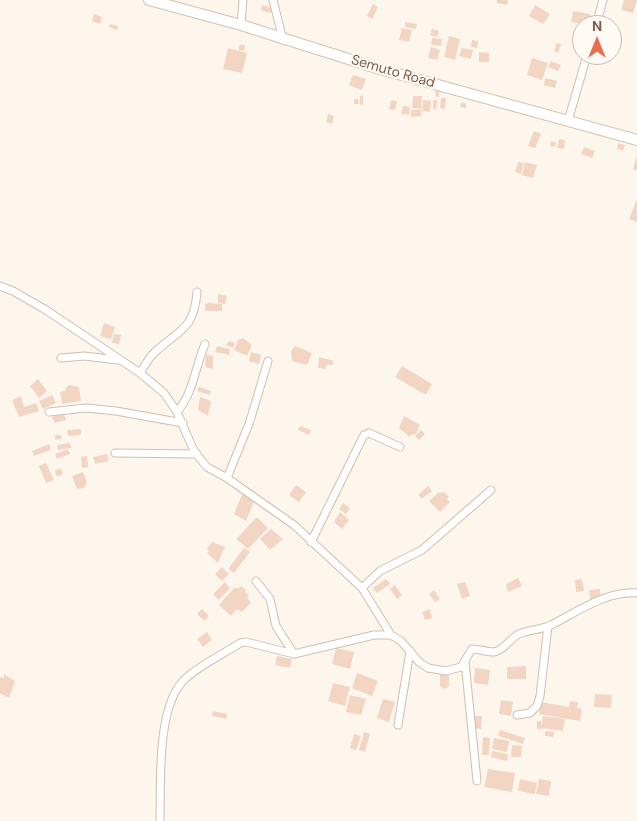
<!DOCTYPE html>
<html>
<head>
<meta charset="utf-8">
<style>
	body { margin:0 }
	#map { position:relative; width:637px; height:821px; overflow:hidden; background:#fdf6ec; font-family:"DM Sans",sans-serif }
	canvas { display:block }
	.north { position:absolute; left:572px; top:15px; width:50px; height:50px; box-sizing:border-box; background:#fffaf3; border:1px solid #cabbb1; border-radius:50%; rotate:0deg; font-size:14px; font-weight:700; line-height:20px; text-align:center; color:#7a5c4d }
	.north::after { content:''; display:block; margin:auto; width:18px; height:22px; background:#e76f51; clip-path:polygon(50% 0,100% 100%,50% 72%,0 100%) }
</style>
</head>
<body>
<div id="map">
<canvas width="637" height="821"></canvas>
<div class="north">N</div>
</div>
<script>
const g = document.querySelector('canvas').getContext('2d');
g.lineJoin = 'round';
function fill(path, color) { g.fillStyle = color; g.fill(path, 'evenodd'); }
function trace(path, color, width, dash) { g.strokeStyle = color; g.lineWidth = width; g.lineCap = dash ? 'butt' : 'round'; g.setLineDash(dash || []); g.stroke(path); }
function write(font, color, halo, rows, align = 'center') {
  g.font = font + ' "DM Sans",sans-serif'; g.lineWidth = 4.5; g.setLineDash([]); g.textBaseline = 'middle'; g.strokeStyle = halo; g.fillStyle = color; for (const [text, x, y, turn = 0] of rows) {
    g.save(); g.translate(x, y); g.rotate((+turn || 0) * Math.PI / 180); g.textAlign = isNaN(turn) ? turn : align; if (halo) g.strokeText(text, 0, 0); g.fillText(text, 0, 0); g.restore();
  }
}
fill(new Path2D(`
	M497 0H508L507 5 497 3Z
	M624 0H637L633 13 621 10Z
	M373 4 378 7 372 19 367 16Z
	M262 5 272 8 270 13 261 10Z
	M535 5 550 14 543 24 529 16Z
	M573 11 590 14 588 25 571 22Z
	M94 14 102 17 100 24 92 21Z
	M405 22 417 24 416 29 405 27Z
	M110 24 118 26 117 30 109 27Z
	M402 28 412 30 409 42 399 40Z
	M432 29 439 31 437 37 430 35Z
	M449 36 460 39 455 60 444 57Z
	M432 38 442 39 441 46 431 45Z
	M472 40 478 41 477 48 471 47Z
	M557 43 561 44 558 53 554 51Z
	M239 45H245L244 51 239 50Z
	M431 47 440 50 437 60 428 58Z
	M228 48 247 53 242 73 223 69Z
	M462 48 473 50 471 59 459 56Z
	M479 52 489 53V62H479Z
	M532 58 548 63 542 80 527 75Z
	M551 61 561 65 558 71 548 67Z
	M353 75 366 79 362 90 349 85Z
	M545 78 557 81 555 88 544 85Z
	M435 89H439V97H436Z
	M363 95V104L360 105V96Z
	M413 96H422L421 109 412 108Z
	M441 98H446L445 109 440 108Z
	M354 99H358L359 104H354Z
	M391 100 397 101 395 110 389 109Z
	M423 100 431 101 430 112 421 111V116L411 117V110H424L422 109Z
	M433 100H437L436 110 433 109Z
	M461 103H466V108L460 107Z
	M403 106 410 107 409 115 401 114Z
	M328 114 334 116 332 124 326 122Z
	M534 131 541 134 535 148 528 146Z
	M559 139 565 140 564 149 557 148Z
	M551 141 556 142 555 147 550 146Z
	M618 143 625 145 623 151 617 149Z
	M584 147 595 151 592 158 581 154Z
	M637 155V170L633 169Z
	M518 162 524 163 521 174 515 172Z
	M525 162 537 165 533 178 522 175Z
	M637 199V222L629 219Z
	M218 294 227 296 225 304 218 303Z
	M209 303 222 304V311H205V304Z
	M104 323 115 327 111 339 100 336Z
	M114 334 121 335 119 344 112 343Z
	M243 338 252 345 247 356 234 350 238 340Z
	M229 341 235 343 233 348 226 345Z
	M217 346 230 349 229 355 215 352Z
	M295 346 312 353 307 365 292 361 291 351Z
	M251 352 261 355 259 364 249 361Z
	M206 354 213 356V369L205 367Z
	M319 357 334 361 332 365H326V369L318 368Z
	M402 366 432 384 426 395 395 377Z
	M38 379 47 391 39 398 30 386Z
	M70 385 79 387 81 401 62 404 60 392 65 391 66 387Z
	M199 387 211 391 210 395 197 391Z
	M52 395 56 403 43 409 39 401Z
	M21 396 24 407 36 403 39 411 19 417 12 400Z
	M200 397 211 401 208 416 198 410Z
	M64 413 66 420 54 423 52 417Z
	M404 416 420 425 415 435 412 434 410 437 399 428Z
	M300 426 311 430 309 435 298 430Z
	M81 429V435L68 436 67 430Z
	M421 430 425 434 419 440 415 436Z
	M55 435H61L62 439 55 440Z
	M70 443 71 448 58 450 57 445Z
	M49 444 51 450 34 456 32 451Z
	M68 449 70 454 57 459 55 454Z
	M107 454 109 461 95 464 93 457Z
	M87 456 88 467 82 468 81 457Z
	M46 463 54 480 46 483 39 466Z
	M61 469 63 475 56 476 55 470Z
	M83 472 87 482 84 488 77 489 72 476Z
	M296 485 306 492 299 502 289 495Z
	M428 486 432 491 422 499 418 495Z
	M243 492 255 499 246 521 234 514Z
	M444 492 449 497 447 499 450 502 440 512 429 501 438 493Z
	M343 503 350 508 346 514 339 509Z
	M340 512 349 520 342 529 334 522Z
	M257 517 268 528 248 549 236 539Z
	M271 529 283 539 270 550 260 539Z
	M212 542 225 547 218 563 207 553 209 551 207 549Z
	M244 548 250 552 234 573 228 569Z
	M222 567 229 574 222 581 215 574Z
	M518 578 522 586 508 592 506 584Z
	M386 579 390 584 377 593 373 588Z
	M582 579 584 591 576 592 575 580Z
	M225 582 230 588 219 600 213 594Z
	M465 582 470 596 462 599 457 584Z
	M395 585 402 595 397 599 390 589Z
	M241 586 246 590 245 592 249 596 247 598 251 602 242 612 237 609 231 616 219 605 235 587 238 589Z
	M600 589 601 600 591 601 589 590Z
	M434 590 440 599 435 602 429 594Z
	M202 609 209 616 205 621 197 614Z
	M430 609 432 618 425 620 422 612Z
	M207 632 212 640 203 647 197 639Z
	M336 648 354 652 350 669 332 664Z
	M277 656 292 659 290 668 275 665Z
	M526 666V679H507V667Z
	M475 668 490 670 488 685 474 683Z
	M357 673 378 681 372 696 352 688Z
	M4 674 15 681 9 698 0 693V677L4 678Z
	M440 675H449V686L445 689 440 686Z
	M333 683 350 687 345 706 328 701Z
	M595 694 612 695 611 708 594 707Z
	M350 695 366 699 361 715 346 712Z
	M383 699 395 702 389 722 377 718Z
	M501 700 513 702 511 716 499 714Z
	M570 701 578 702 577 708 582 709 580 721 539 714 541 702 569 707Z
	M213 711 227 714 226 719 212 716Z
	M475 716H482L481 729 474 728Z
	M543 716 565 719 563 731 541 728Z
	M537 721H541V729H537Z
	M500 730 525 738 523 744 498 736Z
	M545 731 554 732 553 737 545 736Z
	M364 732 370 734 365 752 359 750Z
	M354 734 361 736 356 750 350 748Z
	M483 737 490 738 489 755H482Z
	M494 738 509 741 507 752 492 749Z
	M512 745 522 746 521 757H511Z
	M492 751 508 754 507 761 491 757Z
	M488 769 515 773 512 792 484 787Z
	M520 779 537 783 535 794 518 791Z
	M539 779 551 781 549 796 536 794Z`), '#f3d5c3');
const street = new Path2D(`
	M273 0 283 40
	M241 25 243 0
	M596 25 603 0
	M568 121 587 55
	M0 286 13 291 46 310 140 373 164 393 177 412 194 451 207 467 227 478 294 525 362 588 391 635
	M61 358 84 356 118 360
	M140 373C144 367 148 359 153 354 177 330 194 332 197 292
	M49 412 86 408 116 411 183 423
	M177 412C194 392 195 367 205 344
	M115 453 197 454
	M227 478 249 424 268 361
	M311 542 364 435 369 433 400 447
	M256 581 270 599 276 626 294 654
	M362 588 380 571 422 550 491 490
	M465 662 477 781
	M517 715 530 713 537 706 540 696 548 626
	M398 725 410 651
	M160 821C161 784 156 706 185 679 200 665 222 655 240 643L246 642 294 654 374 635H391L401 641 419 662 428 668 446 671 461 667 472 649C479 649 487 652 494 652 505 650 510 638 519 634 528 630 539 630 549 626 577 612 605 591 637 593`);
const secondary = new Path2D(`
	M149 0 241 25 380 69 637 140`);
trace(street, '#d1beb0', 9);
trace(secondary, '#d6c0b0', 12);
trace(street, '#fff', 7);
trace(secondary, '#fff', 10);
write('14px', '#7a5c4d', '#fffaf3', [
	["Semuto Road",393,72,16]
]);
</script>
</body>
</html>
